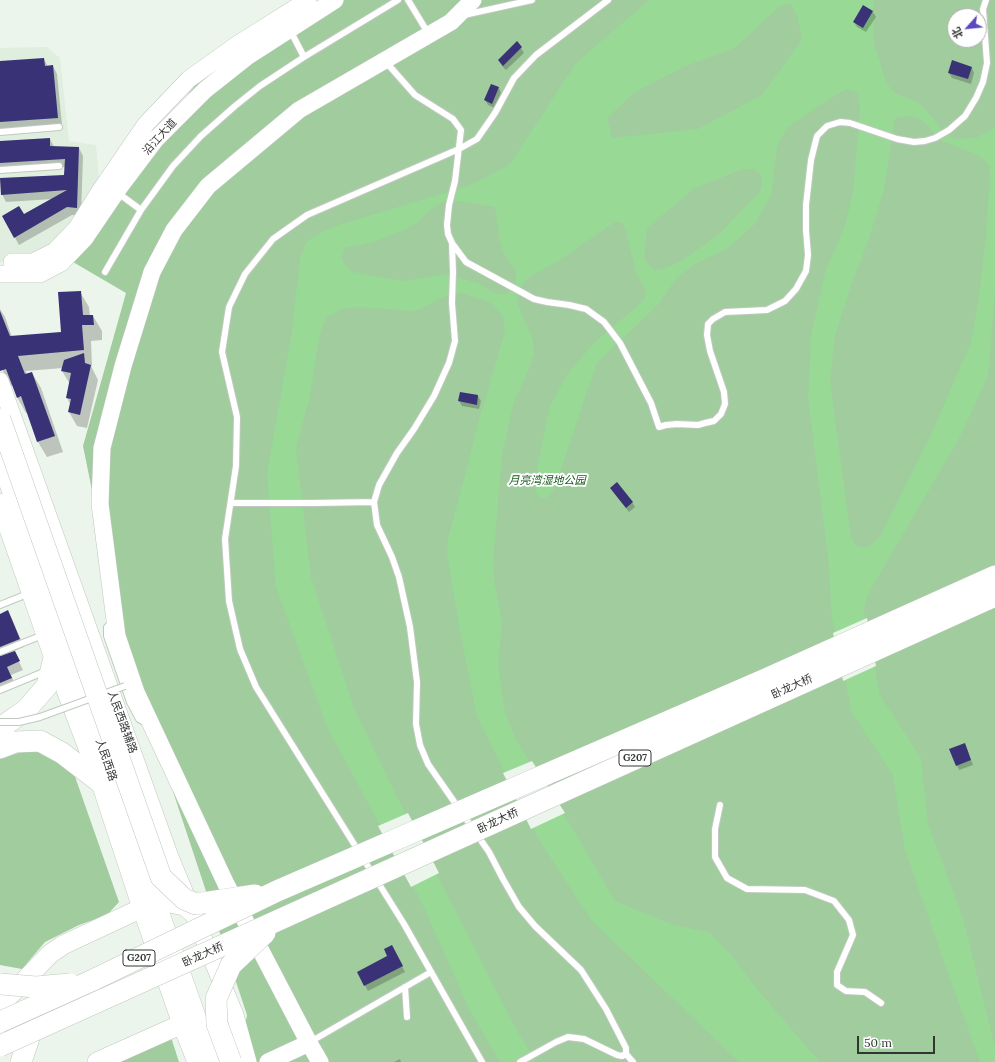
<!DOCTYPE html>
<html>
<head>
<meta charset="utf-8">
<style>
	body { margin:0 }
	#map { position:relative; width:995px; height:1062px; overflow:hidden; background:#ecf5ec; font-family:Lora,"Noto Sans SC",serif }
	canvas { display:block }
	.north { position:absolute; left:947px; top:8px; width:40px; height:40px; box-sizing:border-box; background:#fff; border:1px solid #adafad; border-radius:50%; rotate:243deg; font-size:11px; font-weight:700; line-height:16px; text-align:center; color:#323632 }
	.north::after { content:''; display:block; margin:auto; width:14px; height:18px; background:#5a48c0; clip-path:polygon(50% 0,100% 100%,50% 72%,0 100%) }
	.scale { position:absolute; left:857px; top:1036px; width:78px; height:18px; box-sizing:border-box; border:2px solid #323632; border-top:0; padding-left:5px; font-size:12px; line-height:14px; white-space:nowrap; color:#323632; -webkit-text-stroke:3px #fff; paint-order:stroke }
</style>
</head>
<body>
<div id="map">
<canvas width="995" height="1062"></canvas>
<div class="north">北</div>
<div class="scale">50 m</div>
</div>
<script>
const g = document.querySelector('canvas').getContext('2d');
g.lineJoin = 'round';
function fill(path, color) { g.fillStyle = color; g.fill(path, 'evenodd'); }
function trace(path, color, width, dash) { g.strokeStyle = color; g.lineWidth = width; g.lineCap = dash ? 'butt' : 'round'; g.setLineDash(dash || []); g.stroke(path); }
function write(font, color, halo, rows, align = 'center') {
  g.font = font + ' Lora,"Noto Sans SC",serif'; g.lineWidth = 4; g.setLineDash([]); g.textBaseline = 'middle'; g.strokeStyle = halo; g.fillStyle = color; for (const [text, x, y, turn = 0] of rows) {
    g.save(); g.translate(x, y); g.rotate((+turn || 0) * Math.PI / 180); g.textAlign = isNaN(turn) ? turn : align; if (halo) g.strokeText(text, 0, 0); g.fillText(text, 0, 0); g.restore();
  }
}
fill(new Path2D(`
	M47 47 60 58 69 141 96 145 100 191 77 228 33 262H0V48Z`), '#dfeede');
fill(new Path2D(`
	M320 0H995V1062H248L242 1042 247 1015 151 725 136 692 108 569 83 446 126 293 61 255 197 83ZM955 16H979V40H955Z
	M39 748 72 768 119 902 107 915 79 925 45 942 22 969 0 965V759L18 753Z
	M170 1034 179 1062H110Z`), '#a0cc9e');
fill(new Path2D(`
	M649 0H874L873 11 874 43 887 84 895 93 913 100 920 104 934 119 943 132 953 138 962 139 978 137 992 129 995 126V292L988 376 960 437 868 594 864 610 880 695 921 758 928 824 963 918 995 1047V1062H980L942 956 905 850 893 775 852 713 832 618 828 558 808 398 811 337 825 272 844 229 853 192 860 106 857 92 846 89 817 107 787 128 777 147 771 195 755 224 728 248 695 264 677 278 658 305 597 363 555 487C551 495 549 498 540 498L536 493 535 486 538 463 550 406 568 373 594 343 643 301 645 296V290L636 272 625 228 622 222H615L557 262 534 274 526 280 520 287 517 297 518 305 533 340 534 353 529 369 514 402 502 455 493 562 494 579 502 624 498 665 505 712 516 740 573 829 615 901 673 925 709 932 731 955 763 996 820 1062H739L592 921 539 840 477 716 459 626 447 554 448 538 469 460 477 427 505 331 503 316 490 302 461 293 451 294 443 297 423 308 413 311 359 307 342 309 326 318 320 333 310 396 296 449 311 577 354 708 393 789 515 1027 536 1062H500L469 1009 422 903 327 727 276 587 267 474 292 331 300 258 306 242 323 231 339 225 464 187 479 181 510 164 576 63ZM791 4 797 16 802 39 762 95 698 129 612 138 607 118 635 92 684 67 736 47 780 6ZM908 116 918 118 925 123 934 133 942 141 976 154 983 159 990 166 986 237 978 302 971 342 934 428 880 537C873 543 862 554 854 543 852 540 851 534 850 530L830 380 835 336 850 288 868 242 884 190 895 118ZM743 169H754C763 177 764 180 760 191L718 235 681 261 666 268 654 270 644 259 647 228 695 188ZM446 201H460L495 207 500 242 504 254 516 271V280L510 291 505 294H497L480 284 447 274 404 281 353 272 345 265 342 258 345 248 373 242 407 229 420 220 436 205Z`), '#98d996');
fill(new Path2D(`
	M867 618 876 666 843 681 833 633Z
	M532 761 565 813 531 829 503 773Z
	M408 813 439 873 411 887 378 826Z`), '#ecf5ec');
fill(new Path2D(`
	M864 6 873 12 876 17 866 32 857 27 854 22Z
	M521 48 524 53 506 70 502 66 499 60Z
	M44 59 48 67 53 66 57 74 62 125 0 131V62Z
	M972 68 974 73 971 84 952 78 949 73Z
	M499 88 501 93 495 108 488 105 485 100Z
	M50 139 54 147 79 148 83 156 81 215H72L19 245 3 216H24L53 199 6 202 2 194 65 175V167L0 171V142Z
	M80 292 89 307 90 316H93L102 331V340L91 341 92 366H91L98 380 87 428 77 426 69 412 70 404 67 398 70 384 62 371 63 368 26 371 27 375 32 373 41 388 63 452 47 457 38 442 28 412 26 413 17 397 13 385 11 386 0 365V309L5 317 12 337 62 333Z
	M478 396 481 401 479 409 462 406 459 401Z
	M614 493 632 502 635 507 629 512Z
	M8 612 12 619 24 647 14 651 23 670 11 675 16 686 0 692V615Z
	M967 749 973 765 959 770 957 765Z
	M392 946 405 972 368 991 358 972 389 957Z
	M400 1059 401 1062H394Z`), '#0003');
fill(new Path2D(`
	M863 5 873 11 863 28 853 22Z
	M517 41 522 47 503 66 498 60Z
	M44 58 45 66 53 65 58 118 0 122V61Z
	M952 60 972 67 968 79 948 73Z
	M491 84 499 87 492 104 484 100Z
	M50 138V146L79 147 77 208 67 207 14 238 2 216 19 206 24 214 67 190 1 195 0 178 64 175 65 159 0 163V141Z
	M81 291 83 315H93L94 325H82L84 350 18 356 25 374 32 372 55 436 37 442 21 396 17 398 6 369 0 371V311L10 336 61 332 58 292Z
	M84 353 85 363 91 365 80 415 68 412 71 399 66 398 71 373 61 371 64 360Z
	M460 392 478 395 477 405 458 401Z
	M617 482 633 502 626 508 610 488Z
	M8 610 20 639 0 647V614Z
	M15 651 20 661 7 667 12 678 0 683V656Z
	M965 743 971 760 956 766 949 749Z
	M392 945 403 966 364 986 357 972 387 956 384 949Z`), '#393276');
const lane = new Path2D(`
	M408 0 428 33
	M464 15 532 0
	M290 30 304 57
	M385 61 415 95 453 119 461 130 455 181 449 205 447 225 448 234 452 243 453 272 452 303 455 341 449 363 434 396 414 429 397 453 379 485 374 502 377 525 392 557 399 577 410 627 417 682 416 724 420 745 428 764 489 852 503 879 519 907 535 926 581 970 606 1009 626 1048V1054L622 1056 617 1055 584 1039 568 1037 556 1042 520 1062
	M0 132 59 127
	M0 170 59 166
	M118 193 141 210
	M452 243 466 262 534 299 547 302 569 305 586 309 604 322 620 343 651 403 659 427 666 425 677 424 698 425 705 423 714 421 721 414 725 404 724 392 710 351 707 335 708 324 713 319 725 312 767 310 785 301 796 289 806 271 808 255 806 230V205L811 160 817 136 827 126 840 122 850 123 897 139 914 142 925 141 935 138 949 130 965 116 976 98 983 82 987 63 983 9 986 0
	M105 272 141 210 173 166 201 136 235 106 260 86 304 57 398 0
	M231 503H314L374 502
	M0 605 30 593
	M112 622 107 627V636L130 702 139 719 146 723
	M0 652 43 635
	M0 690 46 671
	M720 805 715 829V857L727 878 747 889 805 890 834 901 849 920 853 935 837 972V985L846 991 865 992 881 1003
	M405 987 407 1017
	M310 1042 431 972
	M626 1054 633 1062
	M482 1062 404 924 256 687 240 649 229 601 225 539 236 466 237 417 222 352 229 307 245 274 273 239 307 215 459 149 477 139 495 113 514 78 536 55 608 0`);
const secondary = new Path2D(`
	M12 262H33L55 251 77 228 100 191 146 124 189 79 238 44 308 0
	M0 274H40L61 263 85 238 119 188 156 139 205 90 248 56 335 0
	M0 381 170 857 235 1015 248 1062
	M156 901 184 907 194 915
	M268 1062 309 1043
	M320 1062 309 1043 226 884 136 692 117 636 100 504 102 448 123 366 152 272 174 230 208 186 299 110 451 22 473 0`);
const primary = new Path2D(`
	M0 458 212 1062
	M0 503 54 658 101 783 142 908 182 1024 197 1062
	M0 1002 8 997 26 979 50 954 63 945 142 908
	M97 1062 182 1024`);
const highway = new Path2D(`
	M0 728 26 710 47 686 54 658
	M0 748 15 742 40 741 62 753 101 783
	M21 1062 31 1032`);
trace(lane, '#c0c9bf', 8);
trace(secondary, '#c0c9bf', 18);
trace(primary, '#c0c9bf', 20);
trace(highway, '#c0c9bf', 22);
trace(lane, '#fff', 6);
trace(secondary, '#fff', 17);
trace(primary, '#fff', 19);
trace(highway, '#fff', 21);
const laneBridge = new Path2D(`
	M0 722H19L40 717 125 686`);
const highwayBridge = new Path2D(`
	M0 419 161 877 184 899 196 904 255 895
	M0 984 36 987 70 984
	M0 1022 91 981 277 891 766 679 995 576
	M0 1046C332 898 663 745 995 596
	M231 1062 217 1024 216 999 231 965 265 933`);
trace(laneBridge, '#c0c9bf', 8, []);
trace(highwayBridge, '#c0c9bf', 22, []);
trace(laneBridge, '#fff', 6);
trace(highwayBridge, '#fff', 21);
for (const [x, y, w] of [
	[635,758,32],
	[139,958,32]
]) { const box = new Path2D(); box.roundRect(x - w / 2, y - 8, w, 16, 3); g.fillStyle = '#fff'; g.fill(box); trace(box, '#323632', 1); }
write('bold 10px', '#323632', null, [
	["G207",635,758],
	["G207",139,958]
]);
write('11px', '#323632', '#fff', [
	["沿江大道",160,137,-48],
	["卧龙大桥",792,687,-24],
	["人民西路辅路",122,722,70],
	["人民西路",106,760,71],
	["卧龙大桥",498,821,-25],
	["卧龙大桥",203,955,-24]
]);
write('italic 11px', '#165819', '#fff', [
	["月亮湾湿地公园",547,481]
]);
</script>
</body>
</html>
